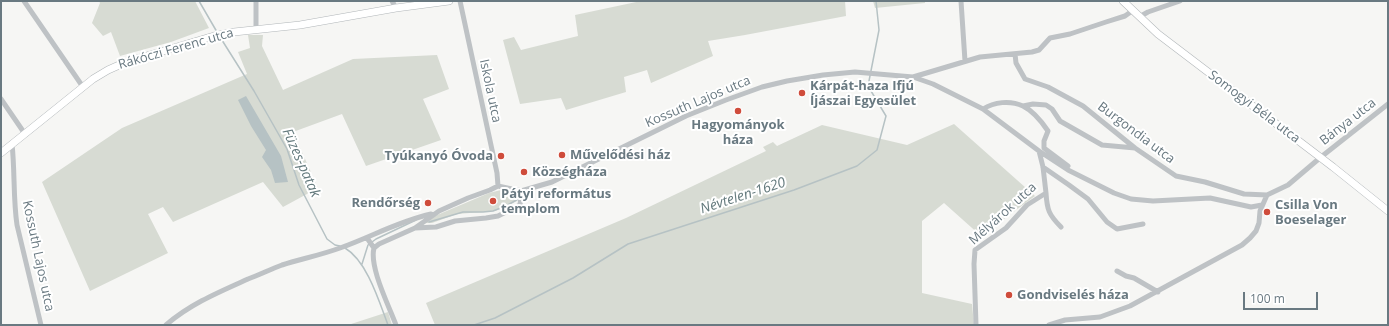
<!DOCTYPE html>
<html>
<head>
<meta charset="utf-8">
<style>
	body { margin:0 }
	#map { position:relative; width:1389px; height:326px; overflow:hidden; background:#f6f6f4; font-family:"Open Sans",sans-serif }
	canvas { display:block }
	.frame { position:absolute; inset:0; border:2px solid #697981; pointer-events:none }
	.scale { position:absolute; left:1243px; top:292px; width:75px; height:18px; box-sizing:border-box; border:2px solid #697981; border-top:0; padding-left:5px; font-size:12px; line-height:14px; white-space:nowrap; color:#697981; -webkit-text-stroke:3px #fff; paint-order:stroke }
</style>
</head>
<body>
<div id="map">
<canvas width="1389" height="326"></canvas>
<div class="frame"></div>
<div class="scale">100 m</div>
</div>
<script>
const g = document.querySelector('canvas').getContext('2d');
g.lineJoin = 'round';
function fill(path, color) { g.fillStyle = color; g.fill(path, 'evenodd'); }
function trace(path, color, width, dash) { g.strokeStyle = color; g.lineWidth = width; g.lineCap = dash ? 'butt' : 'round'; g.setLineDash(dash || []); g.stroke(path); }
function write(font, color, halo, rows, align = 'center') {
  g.font = font + ' "Open Sans",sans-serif'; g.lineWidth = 4; g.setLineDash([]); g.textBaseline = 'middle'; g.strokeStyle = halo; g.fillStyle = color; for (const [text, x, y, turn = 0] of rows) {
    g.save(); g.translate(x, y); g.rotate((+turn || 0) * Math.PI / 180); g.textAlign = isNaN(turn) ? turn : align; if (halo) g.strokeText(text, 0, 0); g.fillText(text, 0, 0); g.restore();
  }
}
fill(new Path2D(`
	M99 1H195L209 28 171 42 120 56 111 32 103 36 92 23 100 3Z
	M641 1H845L846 16 745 35 708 41 713 56 651 83 647 70 624 77 626 92 566 110 561 98 520 104 503 40 514 37 521 50 578 36 575 15Z
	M873 1H925V3L875 8Z
	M248 35H263L262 46 283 90 353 59 437 55 449 89 423 99 441 140 366 166 342 114 293 132 318 188 283 207 263 182 173 222 163 207 148 214 168 253 90 291 42 182 122 128 247 74 238 52 250 48Z
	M954 124 1035 196 981 236 944 203 922 221V293L972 304 974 325H435L426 303 626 218 766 151 763 147 773 142 777 146 822 125 907 145Z
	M501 190C508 189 513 194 517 201L495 211 457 214 432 223H424L423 221 489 193Z
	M388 312 392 325H348Z`), '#d7dbd3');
fill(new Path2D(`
	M246 96 281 156 288 182 275 183 271 170 262 157 266 150 251 126 238 100Z`), '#b6c2c4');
trace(new Path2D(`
	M199 1 217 32
	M220 37 254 91 287 149 299 185 327 239 335 245 340 246
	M429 222 463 212H483L493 211 506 206 520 198
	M345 248C367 261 379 301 388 325
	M362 264 368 245 376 239 416 220
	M474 325 495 318 573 278 628 244 794 190 857 166 877 150 886 116 868 86 879 30 876 1`), '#b6c2c4', 1.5);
const secondary = new Path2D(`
	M1123 1 1158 34 1333 167 1388 211
	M1 153 93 79 108 70 126 62 214 36 234 32 300 25 396 8 449 1`);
trace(secondary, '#b1b6b9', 8);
trace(new Path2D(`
	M24 1 83 87
	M256 1V29
	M392 1 396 8
	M460 1 497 173 498 186
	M961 1 965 61
	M1139 17 1148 12 1180 1
	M1015 54 1016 63 1025 79 1048 87 1083 106 1135 148 1176 176 1205 182 1244 194 1267 195
	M913 77 933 84 983 109 1039 151 1068 170 1114 193 1131 199 1153 201 1210 198 1242 205 1251 207 1262 205
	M1 99 25 134
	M1023 106 1033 104 1046 105 1052 109 1060 121 1102 145 1135 148
	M983 109C994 102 1010 100 1023 106 1033 111 1042 122 1048 131L1044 141V148L1068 166
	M12 144C15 171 13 198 17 225L41 325
	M1043 167 1069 185 1088 199 1107 222 1117 229 1143 224
	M1046 193C1047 210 1049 215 1061 227
	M415 228 436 227 455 221 486 218 498 216 520 205 521 196 519 190
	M367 238 374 248
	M374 248 379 244 415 228 439 211 468 198 490 190 498 186 521 191 552 182 686 116 726 100 762 87 787 81 823 75 855 72 913 77 980 57 1032 52 1039 50 1050 38 1070 34 1106 22 1125 16 1132 11
	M374 248C369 267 389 306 396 325
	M1117 271 1126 276 1134 278 1158 292
	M166 325C190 304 219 292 248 279 259 275 271 269 282 265 301 259 321 255 340 248 371 237 399 221 431 214
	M976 325 974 264 975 250 1006 228 1027 205 1046 193 1043 167 1039 151
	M1049 325 1065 320 1100 317 1130 306 1242 245 1250 238 1256 231 1259 223 1260 211 1267 195 1288 185 1321 157 1388 104`), '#bec2c5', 5);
trace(secondary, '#fff', 7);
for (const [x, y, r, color] of [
	[802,93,4,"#cf4c3b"],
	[738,111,4,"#cf4c3b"],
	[562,155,4,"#cf4c3b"],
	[501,156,4,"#cf4c3b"],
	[524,172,4,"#cf4c3b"],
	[493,201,4,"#cf4c3b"],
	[428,203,4,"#cf4c3b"],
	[1267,212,4,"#cf4c3b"],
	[1009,295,4,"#cf4c3b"]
]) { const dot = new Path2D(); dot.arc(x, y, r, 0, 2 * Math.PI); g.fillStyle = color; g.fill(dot); trace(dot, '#fff', 1.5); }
write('13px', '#697981', '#fff', [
	["Rákóczi Ferenc utca",176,49,-16],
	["Iskola utca",490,91,78],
	["Kossuth Lajos utca",698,102,-23],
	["Somogyi Béla utca",1254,107,37],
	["Bánya utca",1348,122,-38],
	["Burgondia utca",1136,133,37],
	["Mélyárok utca",1003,214,-42],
	["Kossuth Lajos utca",38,256,78]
]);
write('bold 13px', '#697981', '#fff', [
	["Kárpát-haza Ifjú",810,86],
	["Íjászai Egyesület",810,101],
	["Hagyományok",738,125,"center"],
	["háza",738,140,"center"],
	["Művelődési ház",570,155],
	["Tyúkanyó Óvoda",493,156,"right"],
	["Községháza",532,172],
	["Pátyi református",501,194],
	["templom",501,209],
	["Rendőrség",420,203,"right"],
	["Csilla Von",1275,205],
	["Boeselager",1275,220],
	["Gondviselés háza",1017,295]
], 'left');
write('italic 14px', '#647a7d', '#fff', [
	["Füzes-patak",301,163,66],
	["Névtelen-1620",743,196,-18]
]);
</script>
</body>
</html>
